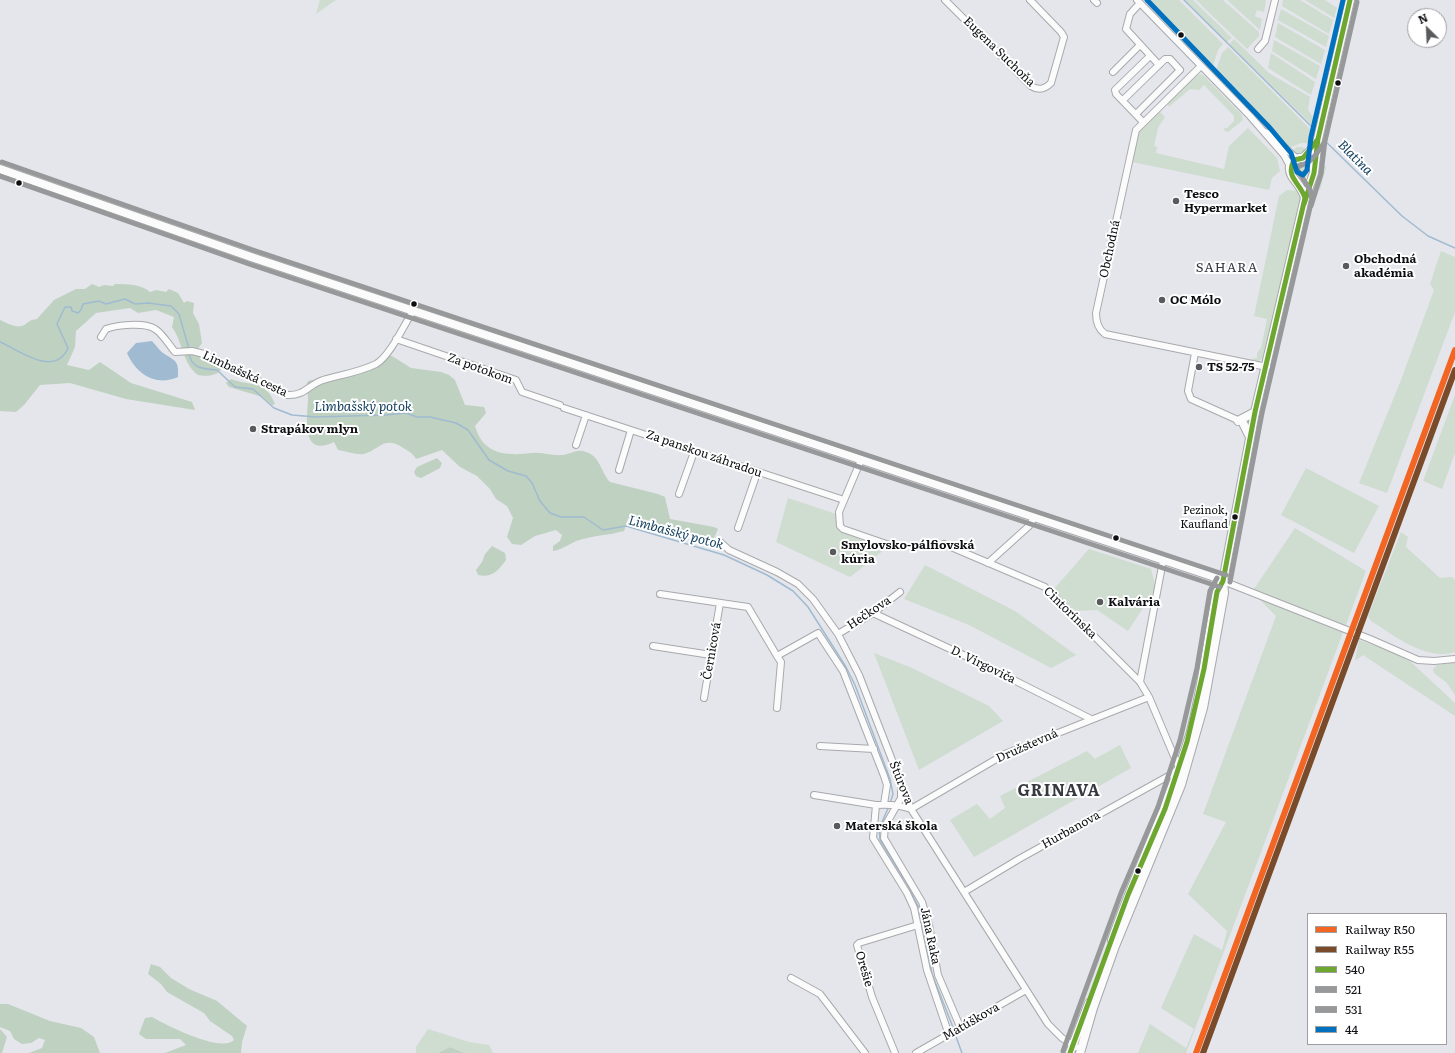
<!DOCTYPE html>
<html>
<head>
<meta charset="utf-8">
<style>
	body { margin:0 }
	#map { position:relative; width:1455px; height:1053px; overflow:hidden; background:#e4e6eb; font-family:Literata,serif }
	canvas { display:block }
	.legend { position:absolute; left:1307px; top:913px; width:140px; height:132px; box-sizing:border-box; background:#fff; border:1px solid #9f9fa0; margin:0; padding:5px 7px; list-style:none; font-size:12px; color:#0e0f12 }
	.legend li { display:flex; align-items:center; gap:8px; height:20px }
	.legend b { width:20px; border:1px solid #9f9fa0 }
	.north { position:absolute; left:1407px; top:8px; width:40px; height:40px; box-sizing:border-box; background:#fff; border:1px solid #9f9fa0; border-radius:50%; rotate:336deg; font-size:11px; font-weight:700; line-height:16px; text-align:center; color:#0e0f12 }
	.north::after { content:''; display:block; margin:auto; width:14px; height:18px; background:#595a5e; clip-path:polygon(50% 0,100% 100%,50% 72%,0 100%) }
</style>
</head>
<body>
<div id="map">
<canvas width="1455" height="1053"></canvas>
<ul class="legend">
<li><b style="height:5px;background:#f26522"></b>Railway R50</li>
<li><b style="height:5px;background:#7a4b2a"></b>Railway R55</li>
<li><b style="height:5px;background:#6da730"></b>540</li>
<li><b style="height:5px;background:#979899"></b>521</li>
<li><b style="height:5px;background:#979899"></b>531</li>
<li><b style="height:5px;background:#0071bf"></b>44</li>
</ul>
<div class="north">N</div>
</div>
<script>
const g = document.querySelector('canvas').getContext('2d');
g.lineJoin = 'round';
function fill(path, color) { g.fillStyle = color; g.fill(path, 'evenodd'); }
function trace(path, color, width, dash) { g.strokeStyle = color; g.lineWidth = width; g.lineCap = dash ? 'butt' : 'round'; g.setLineDash(dash || []); g.stroke(path); }
function write(font, color, halo, rows, align = 'center') {
  g.font = font + ' Literata,serif'; g.lineWidth = 4; g.setLineDash([]); g.textBaseline = 'middle'; g.strokeStyle = halo; g.fillStyle = color; for (const [text, x, y, turn = 0] of rows) {
    g.save(); g.translate(x, y); g.rotate((+turn || 0) * Math.PI / 180); g.textAlign = isNaN(turn) ? turn : align; if (halo) g.strokeText(text, 0, 0); g.fillText(text, 0, 0); g.restore();
  }
}
fill(new Path2D(`
	M320 0H336L316 14Z
	M1144 0H1179L1223 44 1218 50 1212 69Z
	M1185 0H1193L1232 38 1227 42Z
	M1196 0H1223L1259 32V36L1247 49Z
	M1227 0H1266L1264 12 1257 10 1255 16 1262 19 1260 30Z
	M1283 0H1300L1333 20 1329 34 1282 6Z
	M1305 0H1325L1337 8 1334 18Z
	M1281 9 1329 36 1326 47 1278 20Z
	M1278 23 1325 50 1321 64 1275 37Z
	M1234 39 1269 73 1310 97 1308 110 1317 123 1316 129 1229 44Z
	M1274 40 1320 66 1316 79 1272 51Z
	M1228 47 1314 133 1310 143H1301L1289 148 1215 73 1222 53Z
	M1271 53 1315 82 1311 95 1268 68Z
	M1200 74 1204 76 1242 115 1243 120 1228 132 1225 131 1224 128H1227L1234 121V116L1204 85 1199 90 1190 89 1170 106H1168L1169 102 1196 76Z
	M1160 112 1165 117 1158 128 1154 146 1157 147 1156 153 1224 169 1229 146 1248 128 1277 158 1280 171 1272 178 1269 190 1132 162 1140 129 1156 113Z
	M1297 147H1302L1308 151C1301 156 1299 156 1292 151Z
	M1321 157 1326 168 1320 190 1313 186 1318 175Z
	M1294 170a8 8 0 1 1 16 0a8 8 0 1 1-16 0Z
	M1287 190 1300 191 1302 195 1277 306 1263 358 1256 363 1252 362 1251 359 1257 358V353L1261 348 1267 319 1254 316 1279 196Z
	M1441 251 1455 257V312L1387 493 1359 483 1401 380 1434 290 1430 284Z
	M1455 395V453L1442 489 1423 481Z
	M1306 468 1379 506 1354 553 1281 515Z
	M788 498 836 514 839 530 884 550 850 577 776 542Z
	M1295 528 1366 571 1186 1053H1138L1150 1024 1186 1048 1194 1029 1161 1008 1194 934 1222 950 1227 931 1188 894 1226 822 1203 814 1276 616 1252 592Z
	M1401 532 1408 537 1406 547 1440 578 1452 577 1455 580V652C1425 661 1395 636 1371 621L1368 616Z
	M1089 549 1151 569 1156 588 1128 631 1097 610 1076 611 1053 590Z
	M925 565 1015 611 1076 655 1051 668 969 625 904 599Z
	M1359 640 1390 651 1411 662 1455 703V716L1363 655 1355 661Z
	M874 653 912 668 989 706 1003 721 919 770Z
	M1455 662V695L1447 683 1434 673 1433 669 1437 665Z
	M1120 745 1131 768 974 857 950 820 977 804 990 819 1005 808 1000 796 1087 751 1095 759Z
	M428 1029 469 1042 489 1045 493 1053H466L450 1047 438 1053H416V1047Z`), '#cfdcd0');
fill(new Path2D(`
	M92 284 99 287 104 285 113 286 115 284C127 284 141 284 150 292L156 290 166 292 169 289 178 293 184 303 187 301 194 303 193 313 199 324 202 343 197 350 222 365C222 376 206 377 198 375 182 363 183 342 172 327L174 317 156 310 138 313 130 308 96 313 76 331 75 347 67 365 89 370 100 362 131 383 192 402 195 410 126 399 70 383 40 385 24 405 16 412 0 411V320C7 323 15 328 22 326 29 323 28 320 37 319L54 300 76 289H85Z
	M388 356H392L411 368 441 372 449 375 455 380 465 405 484 407 486 413 475 426C483 455 507 456 532 453 542 452 552 456 562 455 571 454 577 448 586 452 601 457 601 473 610 482L658 494 665 497 670 519 714 527 718 529 714 538 653 524 636 518H628L624 531C610 535 597 535 583 539 572 541 563 550 553 551V546L560 541 562 535 556 530 535 536 521 545 512 544 507 537 513 518 507 506 496 499 490 489 477 476 460 467 442 450 416 459C413 453 408 451 402 447 384 436 379 450 364 454 356 455 346 451 338 450L334 442C301 458 307 419 308 400 309 393 304 388 308 381 316 378 324 383 333 381 353 376 370 367 388 356Z
	M231 379C252 387 265 379 275 404L272 405 263 397 229 387 226 383Z
	M437 458 442 463 440 468 421 478 416 476 414 472 417 467Z
	M492 546 505 553 506 560C498 571 492 578 478 575L476 570 482 562 485 554Z
	M151 964 160 967 171 978 189 989 217 1001 247 1026 242 1042 241 1053H165L186 1045 180 1039H146L139 1034 145 1018 152 1017C168 1026 221 1053 234 1040L232 1036 210 1021 204 1013 167 992 161 984 148 974Z
	M0 1004H8L50 1021 81 1028 94 1037 100 1053H29L42 1048 45 1040 39 1038 31 1043 22 1044 14 1039 10 1031 0 1027Z
	M0 1029 7 1037 2 1053H0Z
	M450 1047 465 1053H466H438Z`), '#bfd1c0');
fill(new Path2D(`
	M152 341C156 345 159 350 163 353 176 361 179 361 178 377 156 387 136 374 127 353L136 343Z`), '#a0bbd1');
trace(new Path2D(`
	M1184 0 1316 131
	M1321 137 1402 216 1428 236 1455 248
	M0 342C20 351 55 378 68 348L57 324 65 307H71L72 311 78 313 81 310 83 304 99 301 106 304 125 299 135 304 148 303 171 306 179 314 189 349
	M189 353C191 369 204 369 217 370L235 387 253 389 274 408 292 415 316 417 386 415 406 413 417 417H430L456 423 468 430 489 460 508 471 526 476 532 483 540 501 550 513 561 517H584L603 530 626 526 724 555 767 575 793 591 808 607 846 667 855 685 890 779 893 794 890 803
	M889 806 879 829 880 840 907 884 919 908 932 974 954 1030
	M955 1034 962 1053`), '#a0bbd1', 1.5);
const street = new Path2D(`
	M945 0 1031 86C1039 91 1045 89 1051 83L1064 37 1061 32 1030 0
	M1094 0 1097 3
	M1137 0 1250 116 1284 155 1290 166
	M1140 3 1130 14 1126 29 1159 65
	M1258 49 1265 41 1275 0
	M1201 66 1136 130 1096 313C1096 322 1098 329 1105 334L1267 367
	M1113 72 1140 45
	M1123 100 1165 59H1170L1180 70 1136 114
	M1143 122 1116 94 1115 90 1150 56
	M1265 132 1271 135 1297 159
	M101 337 106 329C116 325 145 322 155 329 163 334 169 345 175 352L192 351 204 354 287 395C305 396 308 385 323 380 340 375 360 372 376 364 390 356 404 325 413 311
	M396 339 516 380 522 392 560 405
	M1195 353 1188 391 1191 399 1242 422
	M564 408 844 500
	M576 445 586 415
	M861 460 839 512 840 526 843 529 895 547
	M619 470 631 430
	M679 494 694 452
	M738 528 757 473
	M719 541 729 550 777 572 798 584 813 599 838 634 859 675 911 809 1048 1024 1062 1038 1076 1047
	M944 544 1045 587 1140 682 1149 697 1179 768 1172 774 1019 859 964 892
	M988 563 1029 526 1034 518
	M1223 581 1370 639 1418 660 1434 661 1455 659
	M660 594 748 607 777 656
	M873 613 974 660 1091 719
	M838 634 873 613 900 592
	M653 646 711 655
	M1140 682 1163 561
	M704 698 720 603
	M777 708 781 662 777 656 818 633 843 671 884 776 887 785 884 804
	M820 746 874 749
	M901 788V798L885 826 884 838 922 902 929 925 938 975 961 1029
	M814 795 876 805C888 804 900 805 911 809
	M876 805 873 838 907 893 914 908 927 970 949 1035
	M911 809 1005 754 1149 697
	M791 978 820 994 865 1053
	M895 1053 872 997 857 945 859 943 918 925
	M916 1053 1026 990`);
const secondary = new Path2D(`
	M1303 158 1311 150 1318 140
	M0 169 251 257 1212 576 1223 581
	M1305 198C1302 184 1288 178 1290 166 1295 157 1303 155 1311 162L1314 169
	M1238 421 1255 412
	M1243 423 1250 437
	M1112 940C1136 871 1169 805 1190 735 1203 688 1207 639 1217 592L1223 581
	M1070 1053 1089 1003
	M1080 1053 1093 1008 1115 946 1181 785 1203 708 1224 593 1223 581 1255 412 1305 198 1314 173 1318 139 1350 0`);
trace(street, '#a8a9ac', 8);
trace(secondary, '#a8a9ac', 10);
trace(street, '#fbfbfc', 6);
trace(secondary, '#fbfbfc', 8);
trace(new Path2D(`
	M1304 204 1314 173 1318 139
	M1070 1053 1128 895 1165 809 1187 742 1204 669 1217 592 1223 581 1255 412 1305 198C1300 182 1285 178 1294 160L1303 158 1318 139 1350 0`), '#6da730', 5);
trace(new Path2D(`
	M0 176 249 264 1220 587
	M1311 206 1321 174 1325 140
	M1230 582 1262 413 1312 199 1310 190 1297 169 1299 166C1312 163 1318 152 1325 141L1357 2`), '#979899', 5);
trace(new Path2D(`
	M2 162 253 250 1226 575
	M1063 1051 1121 893 1158 807 1180 740 1197 668 1210 591 1217 578`), '#979899', 5);
trace(new Path2D(`
	M1147 0 1270 128 1291 153 1297 172 1303 175 1307 170 1311 137 1343 0`), '#0071bf', 5);
trace(new Path2D(`
	M1196 1053 1455 350`), '#f26522', 6);
trace(new Path2D(`
	M1203 1053 1455 370`), '#7a4b2a', 6);
for (const [x, y, r, color] of [
	[1181,35,3.5,"#0e0f12"],
	[1338,83,3.5,"#0e0f12"],
	[19,183,3.5,"#0e0f12"],
	[1176,201,4,"#595a5e"],
	[1346,266,4,"#595a5e"],
	[1162,300,4,"#595a5e"],
	[414,304,3.5,"#0e0f12"],
	[1199,367,4,"#595a5e"],
	[253,429,4,"#595a5e"],
	[1235,517,3.5,"#0e0f12"],
	[1116,538,3.5,"#0e0f12"],
	[833,552,4,"#595a5e"],
	[1100,602,4,"#595a5e"],
	[837,826,4,"#595a5e"],
	[1138,871,3.5,"#0e0f12"]
]) { const dot = new Path2D(); dot.arc(x, y, r, 0, 2 * Math.PI); g.fillStyle = color; g.fill(dot); trace(dot, '#fff', 1.5); }
write('11px', '#0e0f12', '#fff', [
	["Pezinok,",1228,511],
	["Kaufland",1228,525]
], 'right');
write('12px', '#0e0f12', '#fff', [
	["Eugena Suchoňa",999,52,44],
	["Obchodná",1110,249,-78],
	["Za potokom",480,369,20],
	["Limbašská cesta",245,374,25],
	["Za panskou záhradou",704,454,19],
	["Hečkova",869,613,-34],
	["Cintorínska",1070,613,44],
	["Černicová",712,651,-80],
	["D. Virgoviča",983,665,26],
	["Družstevná",1027,746,-24],
	["Štúrova",901,783,68],
	["Hurbanova",1071,830,-29],
	["Jána Raka",930,936,78],
	["Orešie",864,969,74],
	["Matúškova",971,1022,-30]
]);
write('bold 12px', '#0e0f12', '#fff', [
	["Tesco",1184,194],
	["Hypermarket",1184,208],
	["Obchodná",1354,259],
	["akadémia",1354,273],
	["OC Mólo",1170,300],
	["TS 52-75",1207,367],
	["Strapákov mlyn",261,429],
	["Smylovsko-pálfiovská",841,545],
	["kúria",841,559],
	["Kalvária",1108,602],
	["Materská škola",845,826]
], 'left');
write('italic 13px', '#103d5c', '#fff', [
	["Blatina",1355,158,45],
	["Limbašský potok",363,407],
	["Limbašský potok",676,533,15]
]);
g.letterSpacing = '1px';
write('13px', '#363a40', '#fff', [
	["SAHARA",1227,268]
]);
g.letterSpacing = '0px';
g.letterSpacing = '1px';
write('bold 16px', '#363a40', '#fff', [
	["GRINAVA",1059,791]
]);
g.letterSpacing = '0px';
</script>
</body>
</html>
